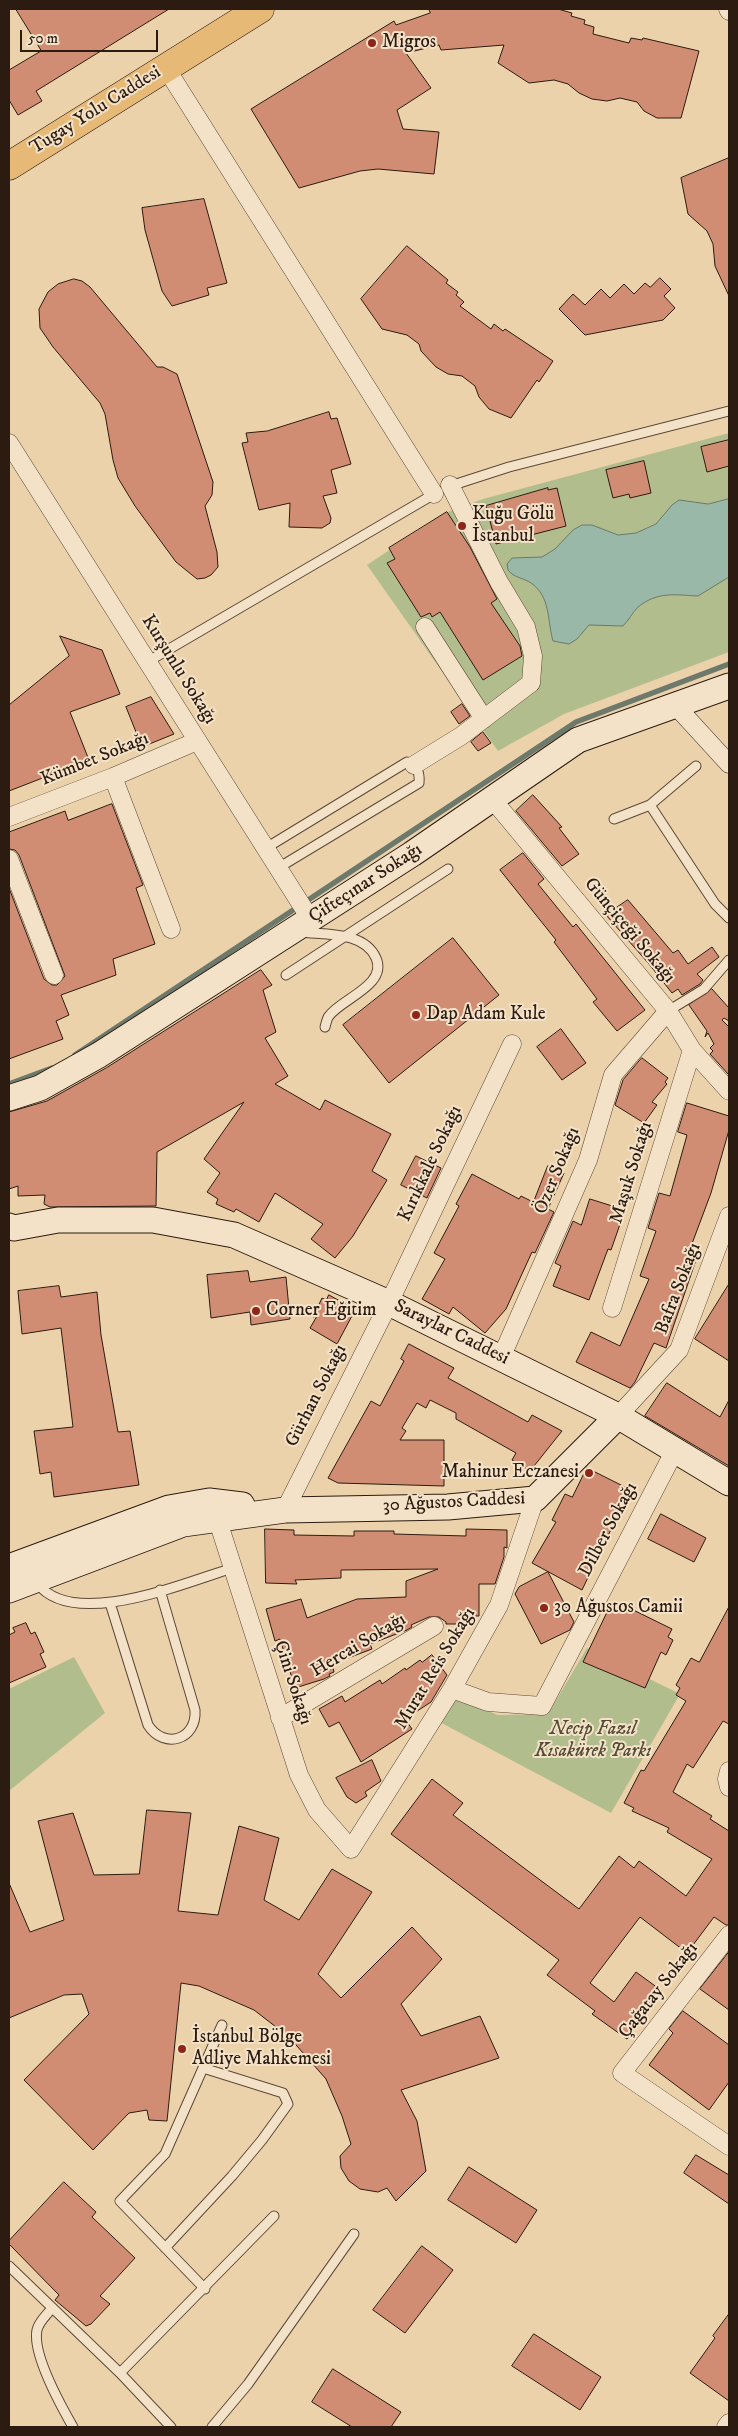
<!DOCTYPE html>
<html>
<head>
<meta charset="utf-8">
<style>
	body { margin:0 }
	#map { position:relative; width:738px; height:2436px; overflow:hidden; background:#ecd2ab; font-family:"IM FELL DW Pica",serif }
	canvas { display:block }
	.frame { position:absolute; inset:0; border:10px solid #2c1b10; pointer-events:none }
	.scale { position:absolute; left:20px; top:30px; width:138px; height:22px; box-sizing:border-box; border:2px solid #2c1b10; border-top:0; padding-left:6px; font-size:15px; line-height:18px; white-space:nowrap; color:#2c1b10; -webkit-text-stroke:4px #f3e2c8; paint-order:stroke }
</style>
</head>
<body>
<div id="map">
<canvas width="738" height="2436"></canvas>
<div class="frame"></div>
<div class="scale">50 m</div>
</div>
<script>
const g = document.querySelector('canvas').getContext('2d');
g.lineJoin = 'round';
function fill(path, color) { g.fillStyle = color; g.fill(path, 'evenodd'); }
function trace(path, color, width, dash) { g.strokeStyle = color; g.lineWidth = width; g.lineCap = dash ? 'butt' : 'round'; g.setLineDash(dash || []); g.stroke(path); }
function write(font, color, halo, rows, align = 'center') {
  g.font = font + ' "IM FELL DW Pica",serif'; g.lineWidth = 4; g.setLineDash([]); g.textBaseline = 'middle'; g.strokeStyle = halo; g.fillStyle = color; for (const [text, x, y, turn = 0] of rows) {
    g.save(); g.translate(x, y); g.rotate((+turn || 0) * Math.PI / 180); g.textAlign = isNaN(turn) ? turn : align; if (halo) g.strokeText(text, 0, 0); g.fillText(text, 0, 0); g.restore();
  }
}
fill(new Path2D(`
	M729 433V652L564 714 498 751 367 565 445 513 483 499Z
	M587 1648 680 1694 611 1813 434 1719 450 1695 498 1715 548 1714Z
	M74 1657 105 1713 9 1791V1689Z`), '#b2bd8d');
const water = new Path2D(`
	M729 499V577L698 596C675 595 658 591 638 607 632 613 629 620 623 626L589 625 577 639 569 644 553 641C547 620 551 597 531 583 524 578 514 578 508 570L507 564 512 558 542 557 555 549 573 530 582 525H592L618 535 636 533 656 524 672 505 679 500 708 504Z`);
fill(water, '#99b8a8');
trace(water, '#6d796b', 1);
trace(new Path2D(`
	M75 1055 576 722 729 664
	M9 1084 52 1068`), '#6d796b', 5.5);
const building = new Path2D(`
	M16 9H169L36 91 42 101 18 115 9 100V70L41 51Z
	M429 9H558L572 13 571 16 585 20 584 24 594 27 593 34 629 43 631 38 642 40 643 38 699 51 681 118H657L644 111 637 102 620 98 607 101 592 99 579 93 568 84 554 80 529 83 498 63 504 45 441 50 439 45 406 53 431 88 397 110 403 129 439 132 434 174 378 169 360 171 299 188 251 109 394 21 396 25 430 13Z
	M729 158V296L715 266 713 244 707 231 688 214 681 178Z
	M204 199 227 283 207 288 209 295 172 306 162 291 145 230 142 208Z
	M407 246 448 280 446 283 458 292 456 295 464 302 460 306 491 329 494 324 503 331 505 329 553 361 539 382 537 380 511 418 489 409 479 397 475 386 462 376 448 374 436 367 421 351 419 344 407 335 382 329 361 299Z
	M660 278 671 289 664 296 675 308 663 320 585 335 559 309 573 294 585 305 601 289 610 298 624 284 634 294 645 283 650 287Z
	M74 279 82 281 90 287 157 367H163L177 374 213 482 212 495 205 506 217 552 218 567 211 575 205 578 197 579 176 562 135 506 118 478 113 460 105 414 100 403 53 347 40 328 39 309 48 292 58 284Z
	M329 412 331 419 337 418 351 464 331 470 337 493 323 496 331 518 330 523 322 528 289 527 290 503 259 510 242 443 248 442 246 433 267 431Z
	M729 440V466L707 472 701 447Z
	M644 461 651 493 630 498 629 494 613 498 606 470Z
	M548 488V490L557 488 566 526 496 544 486 506Z
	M447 512 470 547 497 599 491 603 520 646 522 656 483 680 440 612 432 617 430 613 421 617 387 563 395 559 389 548Z
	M60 636 102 650 120 694 70 712 89 760 9 791V705L69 656Z
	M151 697 174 734 142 747 126 707Z
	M462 704 470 716 459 724 451 712Z
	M483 732 491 743 478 751 471 742Z
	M533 795 562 827 559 828 579 854 562 866 516 811Z
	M112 804 143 885 136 888 155 944 113 959 116 975 61 995 69 1015 56 1021 63 1039 9 1059V888L44 979 52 985H57L65 976 19 855 15 850 9 849V832L65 811 68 820Z
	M523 853 544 879 538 884 573 927 576 924 645 1010 617 1031 593 1002 597 999 554 942 556 940 500 870Z
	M628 900 673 953 678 950 688 964 712 947 719 957 697 974 703 980 700 984 682 995 678 989 672 993 649 964 606 915Z
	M453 938 499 995 389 1083 343 1025Z
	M261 970 272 985 263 990 276 1032 265 1038 288 1076 275 1084 320 1110 325 1100 391 1134 372 1171 387 1180 353 1236 335 1258 311 1239 323 1224 275 1193 259 1222 236 1209 234 1212 216 1204 218 1199 207 1192 220 1173 204 1159 244 1102 157 1152 156 1206 50 1207 44 1204 45 1195 18 1196V1186L9 1189V1112L47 1101 106 1068Z
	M712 989 729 1008V1021L724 1018 722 1020 729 1027V1075L710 1054 713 1051 710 1048 714 1044 708 1033 705 1037 707 1031 689 1005Z
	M561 1029 586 1063 562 1080 537 1047Z
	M642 1058 668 1078 665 1082 667 1084 652 1102 657 1105 644 1123 615 1105 623 1080Z
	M687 1103 729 1116V1130L711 1193 687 1257 696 1260 666 1348 654 1343 635 1382 630 1388 576 1362 591 1332 620 1346 649 1279 640 1276 656 1231 648 1228 659 1193 670 1196 687 1135 678 1132Z
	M416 1156 441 1168 427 1198 401 1185Z
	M548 1166 564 1173 548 1209 554 1212 535 1253 532 1252 506 1309 485 1333 453 1307 449 1314 422 1299 445 1259 434 1253 459 1206 456 1204 472 1174 519 1199 521 1196 533 1202Z
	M590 1199 625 1210 611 1250 608 1249 589 1300 553 1286 561 1266 555 1263 573 1221 581 1225Z
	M248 1271 250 1282 286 1277 290 1319 251 1325 250 1312 211 1318 207 1275Z
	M729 1284V1361L695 1339Z
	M59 1286 61 1297 97 1292 101 1335 118 1432 130 1431 139 1485 54 1497 51 1472 40 1474 34 1431 73 1427 61 1328 22 1334 18 1291Z
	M329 1295 351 1307 349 1312 353 1314 337 1344 310 1328 317 1316 313 1317 322 1298 326 1300Z
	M409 1344 454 1368 448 1378 528 1422 532 1415 562 1431 530 1471 512 1460 516 1453 456 1419V1413L430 1400 426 1408 417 1403 402 1428 406 1431 400 1440H444V1486L338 1483 328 1478 371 1401 380 1406 404 1361 401 1359Z
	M667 1383 720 1417 729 1400V1466L645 1416Z
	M587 1468 627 1488 613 1517 616 1519 582 1590 532 1563 556 1522 552 1520 565 1494 572 1497Z
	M661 1514 706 1538 694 1562 648 1539Z
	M265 1529 294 1530V1535L354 1536V1531H394V1534L466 1536V1529L507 1530V1548L504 1547V1557L495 1584H479V1616H475V1621H465V1624H446V1622L439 1617H429L411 1625 412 1627 407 1630 370 1644 372 1649 332 1664 334 1672 329 1674 330 1676 324 1679 295 1688 280 1639 275 1641 266 1609 301 1599 307 1618 357 1599 406 1597V1581L438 1569 341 1570V1578L295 1580 297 1584 266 1583Z
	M548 1572 574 1622 570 1630 541 1644 515 1594 519 1587Z
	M617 1602 672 1629 668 1637 673 1640 666 1655 661 1652 645 1688 583 1662 609 1608 614 1610Z
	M729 1607V1724L723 1721 693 1768 687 1764 673 1792 712 1816 710 1819 729 1831V1925H726L714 1917 687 1953 640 1917 590 1983 614 2002 636 1972 662 1991 627 2039 592 2014 595 2011 547 1975 559 1960 391 1834 432 1779 463 1803 453 1815 579 1909 619 1856 634 1868 639 1861 686 1896 712 1859 667 1832 669 1828 632 1811 634 1808 624 1803 641 1770 644 1771 686 1701 676 1695 680 1688 676 1685 691 1658 699 1662Z
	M26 1623 31 1634 35 1632 44 1652 40 1654 46 1667 9 1683V1635L15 1632 13 1628Z
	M432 1655 447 1675 431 1702 405 1719 412 1729 361 1762 339 1722 329 1727 319 1709 342 1696 345 1702 380 1680 382 1684 405 1668 406 1670 420 1660 422 1662Z
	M372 1760 381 1781 365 1792 367 1796 356 1803 347 1797 336 1778Z
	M147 1810 191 1813 178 1911 218 1915 239 1826 279 1838 264 1900 299 1920 332 1869 372 1892 318 1974 341 1998 412 1927 442 1959 401 2004 421 2036 480 2016 499 2058 401 2090 417 2121 426 2171 396 2201 387 2188 378 2192 360 2189 349 2181 341 2168 340 2156 351 2144 342 2116 326 2079 289 2037 254 2010 199 1986 181 1983 167 2121 149 2120 147 2110 129 2113 93 2150 24 2080 89 2014 82 1994 64 1995 9 2018V1883L30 1932 64 1920 38 1821 73 1813 94 1875 139 1874Z
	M729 1952V2010L700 1989Z
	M683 2011 729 2045V2082L709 2110 649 2065 673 2033 669 2029Z
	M696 2155 729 2175V2204L684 2173Z
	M469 2167 537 2210 516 2243 448 2200Z
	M64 2182 96 2212 92 2217 135 2258 100 2296 110 2304 91 2324 86 2326 55 2300 59 2295 9 2244V2241Z
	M422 2246 453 2270 405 2333 373 2310Z
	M729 2314V2401L690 2373 715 2338 713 2336Z
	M534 2334 601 2377 580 2410 512 2366Z
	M333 2369 401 2412 391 2427H352L312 2402Z`);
fill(building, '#d08d74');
trace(building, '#2c1b10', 1);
const lane = new Path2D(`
	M447 487 509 467 729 411
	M147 662 436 493
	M650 805 715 904 729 918
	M614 819 650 805 696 766
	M266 848 407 762C417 766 420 772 419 783L278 868
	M300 932C325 935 364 931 376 958 388 985 341 999 329 1016 327 1018 326 1024 325 1027
	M286 975 448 869
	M668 1011 704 989 729 960
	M37 1583C73 1631 186 1582 233 1568
	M110 1603 148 1725C164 1750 197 1740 195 1710L160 1590
	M165 2248 232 2176 262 2140 288 2104 283 2093 203 2068
	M9 2266 120 2373 171 2427
	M205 2289 120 2201 165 2154 222 2025
	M52 2308C47 2315 39 2321 37 2330 32 2354 61 2406 73 2427
	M120 2373 274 2216
	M212 2427 248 2384 354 2234`);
const street = new Path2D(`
	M728 9 729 11
	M166 68 434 494
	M9 443 311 920
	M425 627 484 719
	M675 705 729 764
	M414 765 461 736 531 683 533 656 526 627 499 582 450 485
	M113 777 171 929
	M493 800 668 1011 692 1050 729 1091
	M9 817 113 777 197 741
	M9 859 54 975
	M612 1308 692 1050
	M501 1358 588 1160 613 1075 668 1011
	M618 1416 679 1350 729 1216
	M285 1510 389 1303 512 1044
	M217 1518 299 1775 317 1810 351 1849 452 1689 499 1605 535 1499
	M452 1689 488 1702 542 1706 674 1452
	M280 1718 434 1626
	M729 1771 727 1779 729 1787
	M729 1935 622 2073 729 2146
	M726 2427 729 2423`);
const secondary = new Path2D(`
	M9 1098 40 1088 99 1055 412 854 578 740 729 686
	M9 1226 14 1228 58 1220H153L234 1235 389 1303 618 1416 729 1483
	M9 1567 169 1508 209 1501 242 1505
	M9 1590 183 1524 285 1510 448 1507 535 1499 618 1416`);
const primary = new Path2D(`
	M9 166 260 9`);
trace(lane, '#5c4937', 11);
trace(street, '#5c4937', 19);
trace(secondary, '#2c1b10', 27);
trace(primary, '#2c1b10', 29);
trace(lane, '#f3e2c8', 9);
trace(street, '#f3e2c8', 18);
trace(secondary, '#f3e2c8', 25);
trace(primary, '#e6b976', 28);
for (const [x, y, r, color] of [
	[372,43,5,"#8f2418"],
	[462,526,5,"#8f2418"],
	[416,1015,5,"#8f2418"],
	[256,1311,5,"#8f2418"],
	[589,1473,5,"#8f2418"],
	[544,1608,5,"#8f2418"],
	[182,2049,5,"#8f2418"]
]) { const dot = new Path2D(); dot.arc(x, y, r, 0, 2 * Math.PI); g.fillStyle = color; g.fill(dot); trace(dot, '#f3e2c8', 2); }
write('19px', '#2c1b10', '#f3e2c8', [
	["Migros",382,43],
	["Kuğu Gölü",472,515],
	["İstanbul",472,537],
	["Dap Adam Kule",426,1015],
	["Corner Eğitim",266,1311],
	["Mahinur Eczanesi",579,1473,"right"],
	["30 Ağustos Camii",554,1608],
	["İstanbul Bölge",192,2038],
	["Adliye Mahkemesi",192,2060]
], 'left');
write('19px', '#2c1b10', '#f3e2c8', [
	["Tugay Yolu Caddesi",96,111,-32],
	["Kurşunlu Sokağı",178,670,58],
	["Kümbet Sokağı",95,760,-22],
	["Çifteçınar Sokağı",366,884,-33],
	["Günçiçeği Sokağı",629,931,50],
	["Kırıkkale Sokağı",431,1164,-65],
	["Özer Sokağı",558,1171,-68],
	["Maşuk Sokağı",632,1173,-73],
	["Bafra Sokağı",679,1289,-69],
	["Saraylar Caddesi",451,1333,26],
	["Gürhan Sokağı",317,1396,-63],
	["30 Ağustos Caddesi",454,1503,-3],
	["Dilber Sokağı",609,1530,-62],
	["Hercai Sokağı",359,1646,-31],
	["Murat Reis Sokağı",436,1669,-59],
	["Çini Sokağı",292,1683,72],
	["Çağatay Sokağı",659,1991,-52]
]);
write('italic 19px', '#544c36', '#f3e2c8', [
	["Necip Fazıl",593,1730],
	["Kısakürek Parkı",593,1752]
]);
</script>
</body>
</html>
